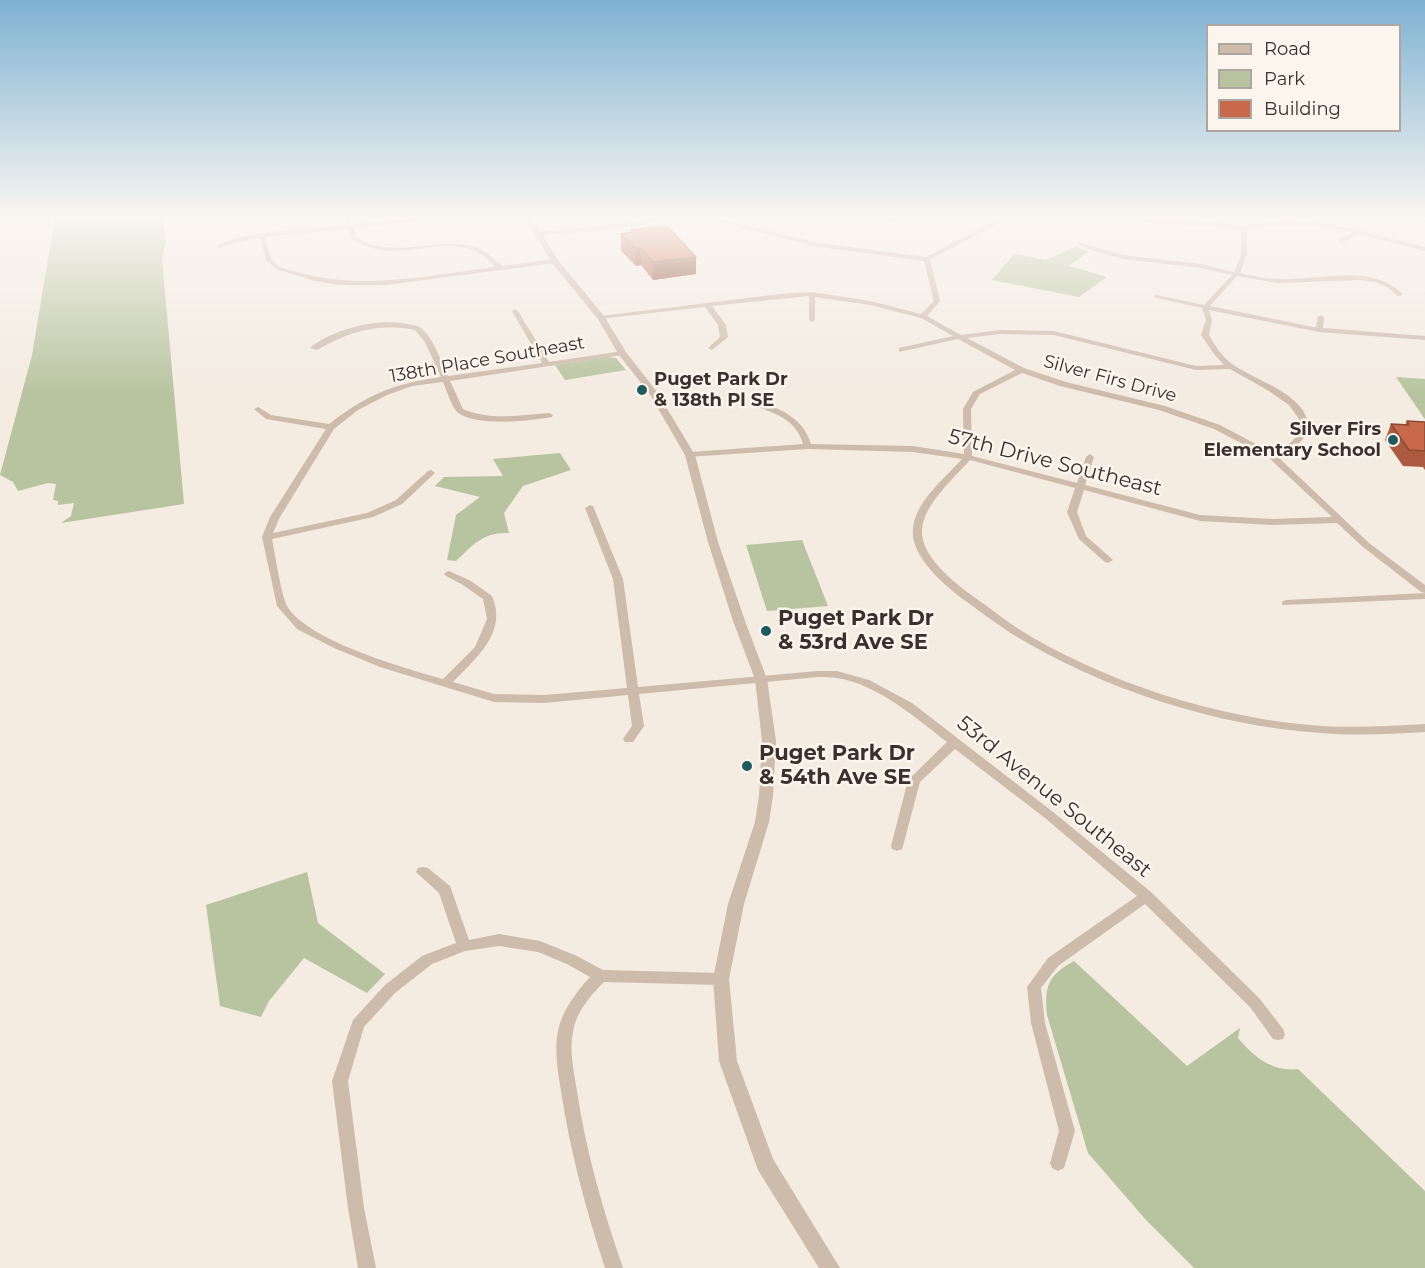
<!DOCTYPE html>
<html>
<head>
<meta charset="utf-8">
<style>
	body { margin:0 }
	#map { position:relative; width:1425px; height:1268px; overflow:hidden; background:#f4ebe1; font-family:Montserrat,sans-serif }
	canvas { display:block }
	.legend { position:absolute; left:1206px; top:24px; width:195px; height:108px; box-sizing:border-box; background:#fbf5ee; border:2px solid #aea6a0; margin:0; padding:8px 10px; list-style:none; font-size:18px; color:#3b302b }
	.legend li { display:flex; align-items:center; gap:12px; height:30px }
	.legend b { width:30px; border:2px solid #aea6a0 }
</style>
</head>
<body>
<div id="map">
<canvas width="1425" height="1268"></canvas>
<ul class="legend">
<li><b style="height:8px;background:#cdbbac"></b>Road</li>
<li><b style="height:16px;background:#b8c4a0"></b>Park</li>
<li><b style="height:16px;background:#c8694b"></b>Building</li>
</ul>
</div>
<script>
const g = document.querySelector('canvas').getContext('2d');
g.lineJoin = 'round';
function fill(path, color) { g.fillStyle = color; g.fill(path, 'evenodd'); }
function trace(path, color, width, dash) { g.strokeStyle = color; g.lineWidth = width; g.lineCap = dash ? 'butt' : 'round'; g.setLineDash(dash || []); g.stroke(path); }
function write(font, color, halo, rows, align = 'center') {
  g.font = font + ' Montserrat,sans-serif'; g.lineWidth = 5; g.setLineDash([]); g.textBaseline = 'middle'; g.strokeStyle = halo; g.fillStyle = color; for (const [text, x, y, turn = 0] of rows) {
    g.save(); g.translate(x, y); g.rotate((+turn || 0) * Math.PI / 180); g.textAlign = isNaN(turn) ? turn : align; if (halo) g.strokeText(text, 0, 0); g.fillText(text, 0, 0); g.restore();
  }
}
fill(new Path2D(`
	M55 217H163L166 242 162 258 184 504 61 523 71 516 74 503 58 505V501L53 500 56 484 48 483 18 491 13 482 0 475 32 355Z
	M1075 247 1089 251 1069 266 1107 277 1079 297 992 280 1014 254 1046 260Z
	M608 357 616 358 626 370 565 380 555 365Z
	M1396 377 1425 379V419L1424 418Z
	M560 453 571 470 523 486 504 513 509 533C483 532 474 544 456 561L447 560 456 515 480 497 435 486 444 477 503 476 493 459Z
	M802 540 828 606 767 611 746 545Z
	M307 872 318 923 385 974 367 993 304 958 269 1001 261 1017 220 1006 206 905Z
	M1074 961 1187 1066 1240 1028 1238 1038C1254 1057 1272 1072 1298 1069L1425 1191V1268H1194L1146 1220 1088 1153 1047 1015C1044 985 1049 975 1074 961Z`), '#b8c4a0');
fill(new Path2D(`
	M344 217H350L352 224 423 217H441L438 219 353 228 357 238C362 240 368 244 374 245 411 255 448 233 484 251 490 255 496 261 502 266L555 259 558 261 555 263 386 285H339L315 281 276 269 266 260 260 238 234 243 219 248 216 246C241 231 315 228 347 225ZM348 229 352 240C365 246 378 251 393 251 421 251 454 238 481 254 486 257 491 263 495 267 429 275 362 291 297 272 288 269 278 268 272 260 269 254 267 244 265 237Z
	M657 217H666L639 226 539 236 536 234 539 232 639 222Z
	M700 217H710L819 243 926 257 1002 217H1009L930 260 940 301 927 316 961 335 1000 330 1054 331 1196 366 1224 365 1214 354 1201 335 1206 320 1202 308 1153 297 1156 295 1204 305 1232 275 1201 268 1123 259 1091 250 1078 244V242L1123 255 1201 264 1234 272 1241 254V230L1214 226 1146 223 1127 217 1214 222 1244 227 1266 222 1289 220 1312 222 1358 230 1425 247V251L1359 234 1341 243 1339 242V240L1354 232C1317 225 1283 222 1247 230V254L1240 273C1257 277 1273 280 1291 279 1328 278 1375 265 1403 295L1398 296 1387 287 1375 282 1360 280 1277 283 1237 276 1210 306 1313 327H1316L1318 317 1321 315 1324 317 1323 328 1425 336V340L1319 332 1209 310 1212 320 1209 335C1215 346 1222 356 1232 364 1253 379 1299 392 1307 419 1308 423 1308 429 1308 433L1296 447 1277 456 1369 543 1425 585V599L1283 605 1282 603 1283 601 1287 600 1425 593 1421 592 1363 547 1337 523 1272 525 1200 521 1084 490 1077 512 1086 536 1113 560 1108 563 1105 562 1079 539 1067 512 1075 488 970 460C954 478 923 505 922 530 920 559 962 589 984 604 995 612 1005 620 1017 628 1103 682 1219 719 1321 726 1356 728 1390 726 1425 724V732C1390 734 1356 736 1321 733 1214 726 1103 689 1012 634 997 624 982 613 967 602 947 588 909 556 913 528 916 501 945 478 962 459L913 452 808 449 687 457V453L690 452 803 444C796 418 773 413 750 404L749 402 753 400C778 407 803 417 811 444L913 446 964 454 963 409 973 392 1015 370 958 339 899 352V348L953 336 921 318 870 305 815 297V320L812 322 809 320V296L712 306 726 325 728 337 712 350 708 348 720 337 718 325 705 307 599 319 598 318 601 316 780 294 812 292 870 301 921 314 934 301 924 261 819 247ZM1000 334 1054 335 1196 370 1230 369 1269 391 1289 405 1299 419 1300 433 1290 443 1271 452 1220 425 1165 406 1066 382 1024 368 967 338ZM1022 373 1060 386 1159 410 1214 429 1268 457 1332 517 1272 519 1200 515 1085 485 1094 457 1090 454 1086 457 1077 483 972 456 971 409 980 394Z
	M893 217H900L891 222H887V220Z
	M515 309 518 311 549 362 622 351 626 353 622 355 450 381 463 409C491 421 520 415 549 413L553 415 552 417C531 421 474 427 457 412 452 407 446 389 443 382L412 386 387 395 358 410 334 429 280 517 273 533 367 513 396 500 428 471 431 470 435 473 402 504 373 517 272 539C275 554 281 594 287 606 308 641 404 668 443 679L475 647 487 619 483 599 463 585 446 576 444 574 446 572 449 571 471 581 492 596C508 632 476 658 453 682L494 694 544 695 627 688 613 579 585 508 590 505 593 506 623 579 638 687 818 671H837L869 680 912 703 1053 812 1151 892 1260 999 1283 1029 1285 1034 1283 1039 1278 1040 1273 1039 1250 1007 1145 904 1058 966 1041 988 1045 1023 1075 1131 1064 1168 1058 1171 1052 1168 1050 1163 1059 1131 1031 1023 1027 987 1048 958 1137 896 1045 818 955 749 920 782 903 846 902 849 897 851 892 849 891 846 908 780 947 742C916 718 877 684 837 678 831 677 824 677 818 677L639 694 644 726 633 742H625L623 739 632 726 628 695 544 703 494 702 380 667 334 648 297 629 277 606 262 537 270 517 326 429 266 419 254 409 258 407 271 415 329 424C368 394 393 384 441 377L425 342 415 330C379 322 348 332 317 350L310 348C333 329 378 318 407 324 412 325 417 325 421 328 434 339 441 361 448 376L542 363 512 311Z
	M423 867 428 868 450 886 469 940 499 934 540 941 577 956 603 970 721 973 726 975 728 979 726 983 721 985 604 982C591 995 576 1012 573 1032 569 1051 574 1072 577 1091 586 1152 603 1210 623 1268H605C586 1210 570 1151 561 1091 558 1072 554 1051 558 1031 562 1011 576 992 590 977L567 964 538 952 499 946 465 951 432 964 395 993 364 1027 348 1081 364 1208 376 1268H358L348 1208 332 1081 353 1020 385 985 422 956 456 943 439 893 416 872 418 868Z`), '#cdbbac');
fill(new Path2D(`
	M525 217H531L558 260 604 316 626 352 657 392 695 455 718 542 745 621 767 679 776 741 773 796 769 822 744 904 729 979 737 1061 773 1159 840 1268H819L758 1170 719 1061 713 979 728 904 755 822 759 796 762 741 755 679 733 621 708 542 685 455 649 393 619 355 598 319 552 263Z`), '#cdbbac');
fill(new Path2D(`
	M631 230 696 257V274L653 280 641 265 636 266 621 251V234L631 233Z
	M1407 421 1425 422V470L1423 467 1403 466 1385 440 1391 424 1405 425Z`), '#ac5a40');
fill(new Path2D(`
	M640 248 641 265 636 266 635 249Z
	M696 257V274L653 280V262Z`), '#8c4a34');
const building = new Path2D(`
	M667 226 696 257 653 262 640 248 635 249 621 234 633 232 631 230Z
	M1407 421 1425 422V451L1409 450 1391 424 1409 425Z`);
fill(building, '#c8694b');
trace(building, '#8c4a34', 1.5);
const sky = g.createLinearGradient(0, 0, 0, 394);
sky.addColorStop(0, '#7eb2d2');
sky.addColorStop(0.55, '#faf6f2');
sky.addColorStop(1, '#faf6f200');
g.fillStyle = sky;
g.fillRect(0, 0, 1425, 394);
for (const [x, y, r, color] of [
	[642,390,6,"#1f5a5e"],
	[1393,440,6,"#1f5a5e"],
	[766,631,6,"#1f5a5e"],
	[747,766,6,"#1f5a5e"]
]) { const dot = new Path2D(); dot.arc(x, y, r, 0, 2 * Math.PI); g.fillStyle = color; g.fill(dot); trace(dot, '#fbf5ee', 2); }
write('18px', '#3b302b', '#fbf5ee', [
	["138th Place Southeast",487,360,-10],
	["Silver Firs Drive",1110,379,15]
]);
write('bold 18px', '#3b302b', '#fbf5ee', [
	["Puget Park Dr",654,380],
	["& 138th Pl SE",654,401],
	["Silver Firs",1381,430,"right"],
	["Elementary School",1381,451,"right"]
], 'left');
write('21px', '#3b302b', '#fbf5ee', [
	["57th Drive Southeast",1055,463,14],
	["53rd Avenue Southeast",1054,797,39]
]);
write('bold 21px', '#3b302b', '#fbf5ee', [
	["Puget Park Dr",778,619],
	["& 53rd Ave SE",778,643],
	["Puget Park Dr",759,754],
	["& 54th Ave SE",759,778]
], 'left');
</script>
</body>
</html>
